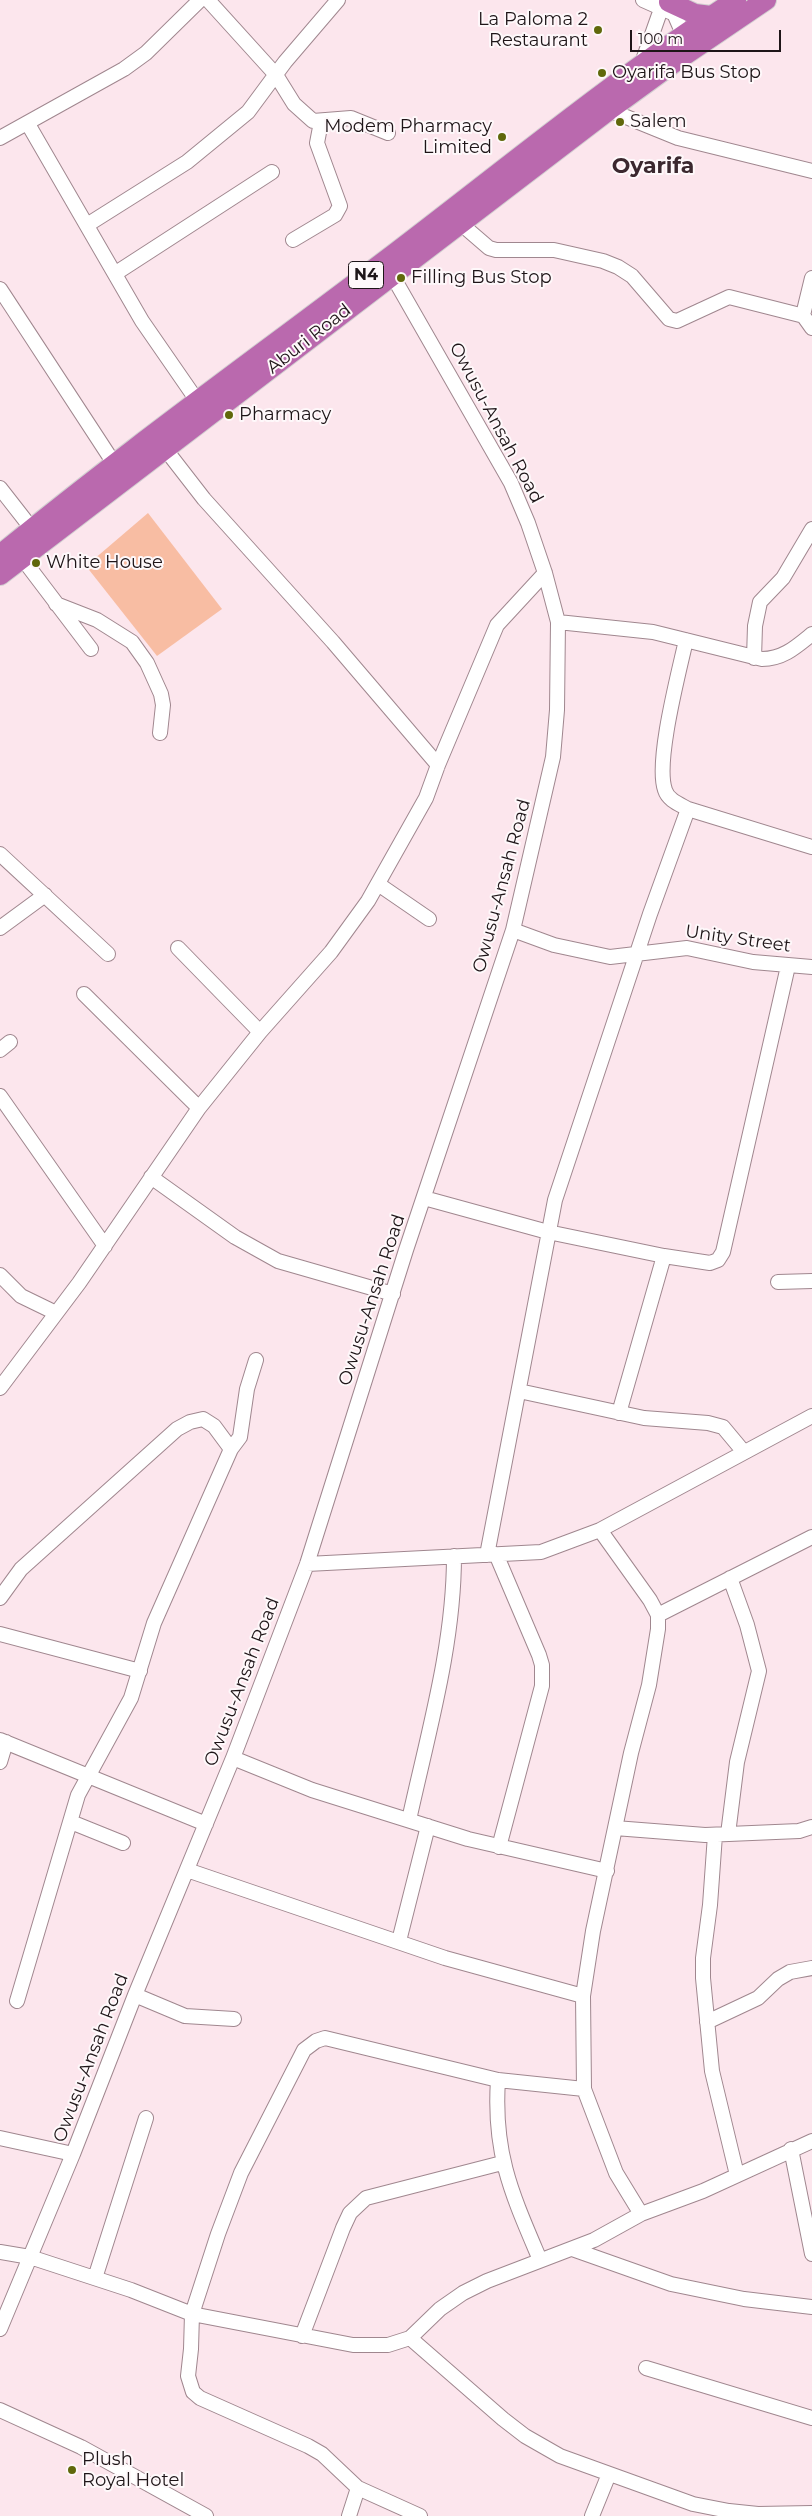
<!DOCTYPE html>
<html>
<head>
<meta charset="utf-8">
<style>
	body { margin:0 }
	#map { position:relative; width:812px; height:2516px; overflow:hidden; background:#fce6ed; font-family:Montserrat,sans-serif }
	canvas { display:block }
	.scale { position:absolute; left:630px; top:30px; width:151px; height:22px; box-sizing:border-box; border:2px solid #1e1518; border-top:0; padding-left:6px; font-size:15px; line-height:18px; white-space:nowrap; color:#1e1518; -webkit-text-stroke:4px #fef8fa; paint-order:stroke }
</style>
</head>
<body>
<div id="map">
<canvas width="812" height="2516"></canvas>
<div class="scale">100 m</div>
</div>
<script>
const g = document.querySelector('canvas').getContext('2d');
g.lineJoin = 'round';
function fill(path, color) { g.fillStyle = color; g.fill(path, 'evenodd'); }
function trace(path, color, width, dash) { g.strokeStyle = color; g.lineWidth = width; g.lineCap = dash ? 'butt' : 'round'; g.setLineDash(dash || []); g.stroke(path); }
function write(font, color, halo, rows, align = 'center') {
  g.font = font + ' Montserrat,sans-serif'; g.lineWidth = 4; g.setLineDash([]); g.textBaseline = 'middle'; g.strokeStyle = halo; g.fillStyle = color; for (const [text, x, y, turn = 0] of rows) {
    g.save(); g.translate(x, y); g.rotate((+turn || 0) * Math.PI / 180); g.textAlign = isNaN(turn) ? turn : align; if (halo) g.strokeText(text, 0, 0); g.fillText(text, 0, 0); g.restore();
  }
}
fill(new Path2D(`
	M148 513 222 609 157 656 86 566Z`), '#f8bda3');
const minor = new Path2D(`
	M208 0 276 75 294 104 313 121 351 118 388 133
	M643 0 670 12
	M669 2 683 34V43
	M642 63 661 9 670 0
	M609 110 678 138 812 171
	M28 124 142 321 198 402
	M0 138 124 69 146 53 200 0
	M460 223 489 248 496 250H554L603 261 618 267 632 276 669 319 677 321 729 297 800 315 804 311 812 278
	M87 225 187 162 248 112 285 62 338 0
	M293 240 335 215 340 206 317 143 321 122
	M116 273 272 172
	M0 289 119 471
	M802 314 812 328
	M166 450 204 499 333 642 438 765
	M0 488 32 529
	M22 558 91 649
	M56 604 97 620 132 642 147 663 161 694 163 705 160 733
	M558 622 653 632 762 659C783 659 796 647 812 634
	M686 640C679 672 655 762 665 790 668 800 679 804 688 809L812 847
	M754 658 755 626 760 602 783 578 812 529
	M0 854 108 954
	M378 884 429 919
	M0 928 45 895
	M513 930 554 945 610 957 687 948 753 962 812 967
	M178 948 260 1032
	M84 994 199 1108
	M0 1050 10 1042
	M0 1096 105 1246
	M151 1177 235 1237 278 1261 393 1294
	M424 1198 548 1232 664 1256 710 1263 718 1260 723 1252 788 966
	M0 1275 21 1296 56 1313
	M778 1282 812 1281
	M0 1388 79 1283 199 1108 260 1032 331 952 368 901 426 798 438 765 497 625 545 573
	M519 1391 644 1418 708 1423 723 1427 743 1451
	M619 1413 664 1256
	M600 1530 650 1600 658 1615V1629L649 1685 631 1753 593 1931 583 1996 584 2089 616 2173 641 2214
	M496 1554 539 1655 542 1665V1686L499 1847
	M487 1555 555 1200 650 914 688 809
	M307 1564 541 1552 600 1530 812 1416
	M0 1598 21 1569 177 1429 190 1422 203 1419 214 1426 231 1449
	M658 1615 812 1537
	M0 1634 140 1671
	M0 1740 206 1824
	M233 1758 312 1790 468 1839 607 1871
	M0 1762 6 1742
	M409 1820C428 1733 454 1645 454 1556
	M71 1822 123 1843
	M615 1828 705 1835 799 1831 812 1827
	M728 1834 737 1762 759 1671 747 1625 730 1578
	M715 1835 710 1905 703 1958V1978L712 2071 737 2175
	M187 1870 445 1958 583 1996
	M399 1941 428 1826
	M135 1995 185 2016 234 2019
	M17 2001 78 1795 131 1698 154 1623 231 1449 240 1437 247 1389 256 1360
	M707 2022 758 1998 778 1979 790 1972 812 1968
	M498 2080C493 2154 512 2194 540 2260
	M0 2138 73 2154
	M791 2149 812 2254
	M572 2249 671 2284 744 2299 812 2307
	M0 2252 30 2257 131 2290 192 2314 353 2345H388L410 2338 440 2309 463 2293 487 2281 594 2240 641 2214 703 2191 812 2141
	M95 2278 146 2118
	M0 2329 73 2154 135 1995 233 1758 307 1564 406 1250 513 930 553 757 557 710 558 622 545 573 528 523 511 483 392 275
	M302 2336 343 2228 350 2213 366 2198 502 2163
	M410 2338 503 2419 525 2436 560 2456 693 2504 729 2511 758 2514 812 2513
	M646 2368 812 2418
	M0 2410 81 2447 206 2516
	M349 2516 358 2488
	M420 2516 358 2488 322 2454 308 2446 200 2398 193 2392 188 2376 191 2349 192 2314 218 2234 241 2173 304 2050 316 2041 325 2038 498 2080 584 2089
	M592 2516 609 2474`);
const highway = new Path2D(`
	M669 2 695 14 711 16
	M0 555C125 452 257 358 386 260 502 172 614 79 736 0
	M0 575 609 110 679 59 766 0`);
trace(minor, '#a0878f', 16);
trace(highway, '#d2d0d1', 22);
trace(minor, '#fff', 14);
trace(highway, '#ba69ae', 20);
for (const [x, y, r, color] of [
	[598,30,5,"#60680b"],
	[602,73,5,"#60680b"],
	[620,122,5,"#60680b"],
	[502,137,5,"#60680b"],
	[401,278,5,"#60680b"],
	[229,415,5,"#60680b"],
	[36,563,5,"#60680b"],
	[72,2470,5,"#60680b"]
]) { const dot = new Path2D(); dot.arc(x, y, r, 0, 2 * Math.PI); g.fillStyle = color; g.fill(dot); trace(dot, '#fef8fa', 2); }
for (const [x, y, w] of [
	[366,275,35]
]) { const box = new Path2D(); box.roundRect(x - w / 2, y - 13.5, w, 27, 4); g.fillStyle = '#fef8fa'; g.fill(box); trace(box, '#1e1518', 1); }
write('bold 16px', '#1e1518', null, [
	["N4",366,275]
]);
write('18px', '#1e1518', '#fef8fa', [
	["La Paloma 2",588,20,"right"],
	["Restaurant",588,41,"right"],
	["Oyarifa Bus Stop",612,73],
	["Salem",630,122],
	["Modem Pharmacy",492,127,"right"],
	["Limited",492,148,"right"],
	["Filling Bus Stop",411,278],
	["Pharmacy",239,415],
	["White House",46,563],
	["Plush",82,2460],
	["Royal Hotel",82,2481]
], 'left');
write('18px', '#1e1518', '#fef8fa', [
	["Aburi Road",309,339,-38],
	["Owusu-Ansah Road",496,423,62],
	["Owusu-Ansah Road",502,886,-75],
	["Unity Street",738,939,8],
	["Owusu-Ansah Road",372,1300,-72],
	["Owusu-Ansah Road",242,1682,-69],
	["Owusu-Ansah Road",91,2058,-69]
]);
write('bold 22px', '#3b282f', '#fef8fa', [
	["Oyarifa",653,167]
]);
</script>
</body>
</html>
